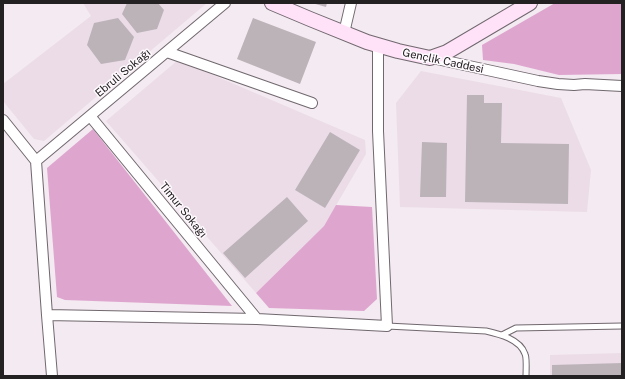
<!DOCTYPE html>
<html>
<head>
<meta charset="utf-8">
<style>
	body { margin:0 }
	#map { position:relative; width:625px; height:379px; overflow:hidden; background:#f4eaf1; font-family:"Public Sans",sans-serif }
	canvas { display:block }
	.frame { position:absolute; inset:0; border:4px solid #242123; pointer-events:none }
</style>
</head>
<body>
<div id="map">
<canvas width="625" height="379"></canvas>
<div class="frame"></div>
</div>
<script>
const g = document.querySelector('canvas').getContext('2d');
g.lineJoin = 'round';
function fill(path, color) { g.fillStyle = color; g.fill(path, 'evenodd'); }
function trace(path, color, width, dash) { g.strokeStyle = color; g.lineWidth = width; g.lineCap = dash ? 'butt' : 'round'; g.setLineDash(dash || []); g.stroke(path); }
function write(font, color, halo, rows, align = 'center') {
  g.font = font + ' "Public Sans",sans-serif'; g.lineWidth = 3; g.setLineDash([]); g.textBaseline = 'middle'; g.strokeStyle = halo; g.fillStyle = color; for (const [text, x, y, turn = 0] of rows) {
    g.save(); g.translate(x, y); g.rotate((+turn || 0) * Math.PI / 180); g.textAlign = isNaN(turn) ? turn : align; if (halo) g.strokeText(text, 0, 0); g.fillText(text, 0, 0); g.restore();
  }
}
fill(new Path2D(`
	M83 3H207L44 141 34 139 3 101V84L91 16Z
	M178 60 365 140 366 154 324 226 256 293 106 121Z
	M421 71 561 98 591 170 587 212 400 207 396 103Z
	M622 353V376H550V355Z`), '#ecdce7');
fill(new Path2D(`
	M555 3H622V74L559 75 514 64 483 60 482 45Z
	M93 129 232 306 65 300 57 297 47 168Z
	M336 205 372 207 377 299 364 311 269 308 256 293 324 226Z`), '#dea6cf');
fill(new Path2D(`
	M127 3H158L164 10 157 29 137 33 122 14Z
	M312 3H327L326 7Z
	M118 18 134 37 125 60 101 64 87 45 94 23Z
	M253 18 316 42 300 84 237 59Z
	M467 95H484V103H502L501 143 569 144 568 204 465 202Z
	M330 132 360 150 325 208 295 190Z
	M422 142 447 143 446 197H420Z
	M287 197 308 221 245 278 223 253Z
	M622 363V376H552V365Z`), '#bcb3b9');
const lane = new Path2D(`
	M387 326 486 331C499 334 520 339 525 354 527 358 526 371 526 376
	M502 335 516 328 622 326`);
const street = new Path2D(`
	M344 33 351 3
	M167 52 312 103
	M432 58 538 81 558 84 574 85 585 84 622 86
	M90 116 257 319
	M3 120 36 161 47 315 257 319 387 326 378 131V45
	M36 161 225 3
	M47 315 52 376`);
const secondary = new Path2D(`
	M272 3 310 19 367 42 398 51 430 58 447 52 530 3`);
trace(lane, '#70686e', 7);
trace(street, '#70686e', 12);
trace(secondary, '#70686e', 16);
trace(lane, '#fff', 5);
trace(street, '#fff', 10);
trace(secondary, '#ffe1f8', 14);
write('11px', '#242123', '#fef9fd', [
	["Gençlik Caddesi",443,61,12],
	["Ebruli Sokağı",123,73,-40],
	["Timur Sokağı",183,210,51]
]);
</script>
</body>
</html>
